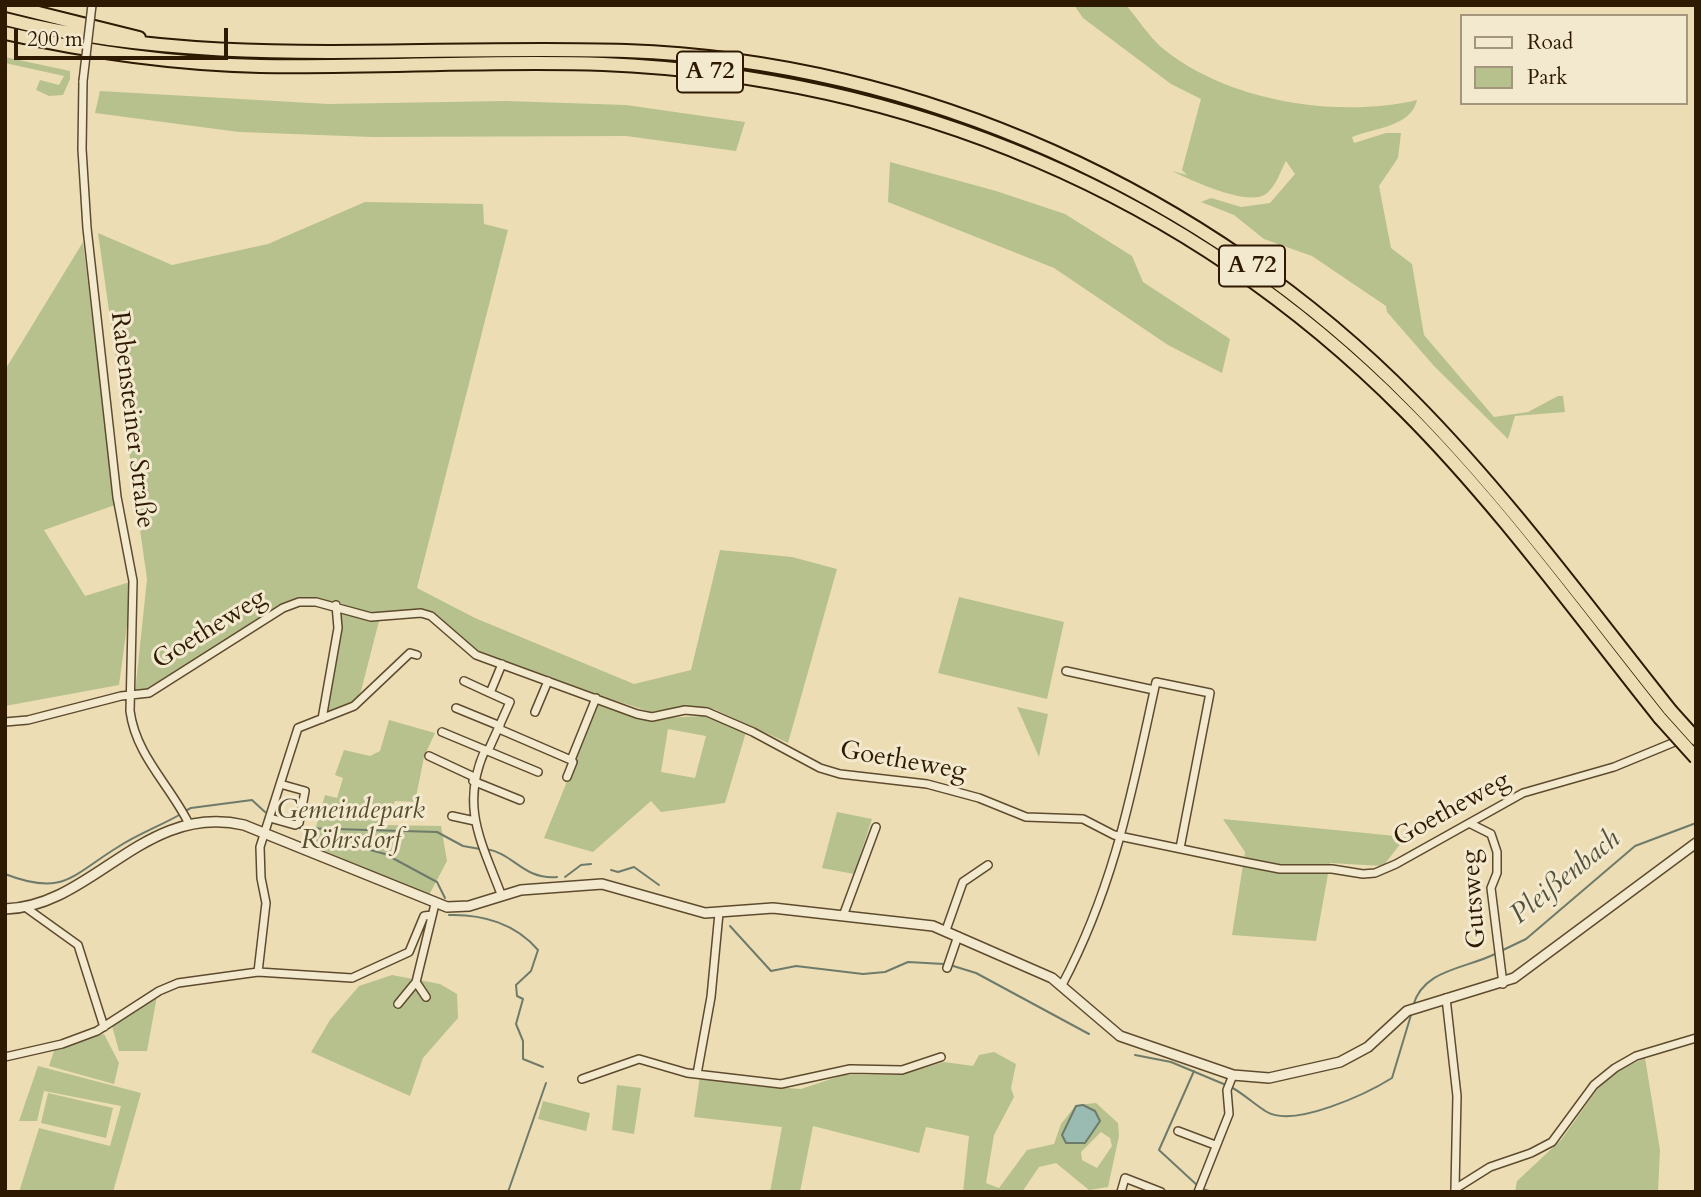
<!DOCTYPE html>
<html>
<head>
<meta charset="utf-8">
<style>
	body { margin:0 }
	#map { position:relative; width:1701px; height:1197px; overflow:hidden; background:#ecddb5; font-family:Cardo,serif }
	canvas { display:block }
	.frame { position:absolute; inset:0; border:7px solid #2e1a00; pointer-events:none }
	.legend { position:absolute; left:1460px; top:14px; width:228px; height:91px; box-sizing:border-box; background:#f3e9cf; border:2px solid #a4967c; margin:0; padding:9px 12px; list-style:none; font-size:21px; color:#2e1a00 }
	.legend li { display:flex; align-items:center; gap:14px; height:35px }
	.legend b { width:35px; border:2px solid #a4967c }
	.scale { position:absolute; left:14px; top:28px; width:214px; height:32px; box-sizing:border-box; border:4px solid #2e1a00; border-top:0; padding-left:9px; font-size:21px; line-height:24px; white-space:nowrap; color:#2e1a00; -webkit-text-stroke:5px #f3e9cf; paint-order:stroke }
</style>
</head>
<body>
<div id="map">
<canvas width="1701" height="1197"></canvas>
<div class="frame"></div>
<ul class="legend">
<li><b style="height:9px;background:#f3e9cf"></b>Road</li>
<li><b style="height:19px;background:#b7c18e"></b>Park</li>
</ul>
<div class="scale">200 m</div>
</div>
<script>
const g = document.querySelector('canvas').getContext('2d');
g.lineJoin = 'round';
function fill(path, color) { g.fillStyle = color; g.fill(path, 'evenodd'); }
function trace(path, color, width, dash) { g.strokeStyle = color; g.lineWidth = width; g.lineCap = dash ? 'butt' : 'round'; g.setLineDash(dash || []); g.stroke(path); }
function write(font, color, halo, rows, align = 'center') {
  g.font = font + ' Cardo,serif'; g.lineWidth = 6; g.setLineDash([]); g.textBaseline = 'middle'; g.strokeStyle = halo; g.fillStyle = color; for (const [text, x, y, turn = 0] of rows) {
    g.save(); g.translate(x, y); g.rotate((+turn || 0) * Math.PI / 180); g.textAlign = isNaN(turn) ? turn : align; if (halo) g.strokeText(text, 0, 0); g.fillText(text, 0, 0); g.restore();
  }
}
fill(new Path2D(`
	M1074 5H1126C1137 18 1148 35 1161 47 1225 101 1337 119 1417 100 1411 127 1374 128 1352 137L1354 143 1386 133H1401L1398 158 1379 186 1391 248 1412 264 1424 335 1494 417 1528 412 1558 396H1563L1565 412 1515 416 1508 439 1434 366 1387 312 1386 306 1312 256 1264 239 1234 215 1201 202 1211 198 1241 207 1270 203 1295 174 1286 161C1280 172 1276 186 1266 194 1247 207 1191 180 1172 171L1187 175 1182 170 1201 99 1171 84 1083 18Z
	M5 57 70 71V79L63 95 49 96 36 90 40 80 59 85 64 76 5 63Z
	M100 91 328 104 506 101 626 105 745 122 736 151 626 136 373 137 239 132 95 113Z
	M890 162 996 191 1065 214 1132 256 1143 282 1230 339 1222 373 1168 345 1054 268 888 202Z
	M365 202 483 204 484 224 508 230 417 588 475 618 634 684 691 670 720 550 792 557 837 569 788 743 714 709 681 707 651 712 610 699 471 648 436 615 419 610 375 615 340 603 293 599 146 691 135 693 147 579 98 233 172 265 268 244Z
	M83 242 115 505 44 530 85 596 133 581 119 685 5 706V370Z
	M959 597 1064 622 1047 699 938 673Z
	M340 611 379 621 361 691 353 704 326 714Z
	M599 703 640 719 706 716 746 732 725 803 661 812 651 801 593 852 544 838ZM668 729 706 736 695 778 661 772Z
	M1017 707 1048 714 1039 757Z
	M389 720 435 733 424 757 415 802 395 801 384 825 441 826 447 861 429 895 311 845 325 795 337 798 343 778 335 775 344 750 370 756 380 751Z
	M837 812 872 819 854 874 822 868Z
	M1223 819 1406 837 1383 866 1330 863 1316 941 1232 935 1245 852Z
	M392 975 440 984 457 994 458 1018 423 1058 410 1096 311 1052 330 1020 359 986Z
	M157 996 147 1051H119L112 1026Z
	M104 1034 119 1063 114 1084 49 1066 56 1045Z
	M994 1052 1016 1064 1011 1088 1014 1097 994 1135 986 1183 999 1188 1027 1150 1054 1144 1061 1124 1076 1105 1096 1103 1118 1123 1119 1136 1108 1187 1089 1190 1056 1163 1039 1167 1022 1192H963L969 1136 926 1127 919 1153 813 1126 800 1192H770L782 1127 694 1117 700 1076 747 1085 801 1089 843 1075H899L944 1062 973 1066 979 1055ZM1101 1132 1110 1138 1112 1146 1097 1168 1082 1160 1081 1152Z
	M1645 1058 1660 1150 1658 1192H1515L1517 1181 1561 1140 1607 1076Z
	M38 1066 141 1093 113 1192H19L39 1128 110 1146 121 1106 44 1091 37 1121H19Z
	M617 1085 641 1088 634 1134 612 1130Z
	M48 1093 113 1108 106 1138 41 1123Z
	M543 1101 590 1113 586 1131 538 1119Z`), '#b7c18e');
const water = new Path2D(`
	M1083 1105 1095 1111 1100 1121 1085 1143H1066L1062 1135 1076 1106Z`);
fill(water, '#99bbb2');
trace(water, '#6e7b6b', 2);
trace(new Path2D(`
	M185 811 191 808 252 800 265 812
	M332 827 330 849 345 844 353 846
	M299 828 437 832 463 846 480 849
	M363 848 385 854 437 882 445 898
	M486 849C514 853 523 880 557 877
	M611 870 618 872 634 867 659 885
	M5 874C64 897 72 875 118 847 138 834 160 826 181 814
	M565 877 581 865 591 864
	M449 915C483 914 516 924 538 950L531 971 516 985 517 996 523 999 516 1024 523 1041V1059L543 1067
	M730 926 771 971 796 966 863 974 885 972 908 962 944 964
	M1503 950 1526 939 1635 846 1696 823
	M950 965 976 973 1089 1034
	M1413 1006C1423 969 1465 969 1495 954
	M1135 1055 1171 1062 1226 1085
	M1194 1071 1159 1150 1198 1186
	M1231 1087C1244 1094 1255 1105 1267 1112 1295 1128 1368 1093 1392 1078L1411 1015
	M1203 1189 1212 1192
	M508 1192 546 1083`), '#6e7b6b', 2);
const minor = new Path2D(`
	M83 81 82 149 87 228 117 497 133 581 130 711C136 756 170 785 189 824
	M1066 671 1154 690
	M464 681 490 693
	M456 708 500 726
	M535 712 548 681
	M322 719 338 628 336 605
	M5 722 28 720 121 696 149 693 283 608 299 602H316L371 617 421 613 431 616 476 655 637 714 652 717 685 710 707 712 753 732 820 768 840 774 927 784 979 798 1026 817 1083 819 1114 835 1244 862 1280 869H1332L1363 874 1375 873 1396 864 1523 793 1614 767 1682 739
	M499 729 571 760
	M442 732 538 772
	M485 750C460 806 481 841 501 894
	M488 751 510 702 490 693 502 664
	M429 756 474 777
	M567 777 573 762 571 760 596 698
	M473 781 520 800
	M452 816 475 821
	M270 818 295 825 299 823 305 791 280 784
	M1471 824 1491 834 1497 852V873L1491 888 1503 984
	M25 907 78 945 104 1027
	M843 916 876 827
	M946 930 963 882 988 865
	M947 968 958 936
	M258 972 266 903 261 878 260 847 298 728 354 706 410 653 417 655
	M416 982 426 997
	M1062 985C1115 885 1132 791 1156 682L1210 693 1180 848
	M1446 998 1457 1096 1455 1189
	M398 1004 416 982 435 904
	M5 1057 62 1044 97 1031 159 991 178 983 258 972 352 978 409 952 424 916 432 915
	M697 1074 711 997 719 913
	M582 1079 639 1059 687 1073 781 1084 850 1069 902 1070 941 1057
	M1178 1131 1215 1145
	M1455 1189 1490 1167 1531 1153 1552 1142 1594 1085 1615 1068 1636 1056 1696 1038
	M1121 1192 1125 1178 1161 1192
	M1198 1192 1229 1114 1227 1090 1233 1075`);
const tertiary = new Path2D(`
	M5 909C93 907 144 802 244 825L447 907 469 906 521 890 602 884 705 913 773 908 933 926 1052 978 1120 1036 1233 1075 1269 1078 1340 1062 1368 1047 1407 1011 1514 978 1696 843`);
const motorway = new Path2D(`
	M6 5 139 38
	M5 19C209 71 418 44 626 51 919 61 1208 192 1413 401 1507 496 1587 606 1670 710
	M5 33C89 52 174 64 260 66 374 68 488 60 603 64 908 77 1187 192 1404 410 1498 504 1577 614 1660 718`);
trace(minor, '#5e4b2d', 10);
trace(tertiary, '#5e4b2d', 12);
trace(motorway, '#2e1a00', 16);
trace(minor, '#f3e9cf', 7);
trace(tertiary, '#f3e9cf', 9);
trace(motorway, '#ecddb5', 12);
const minorBridge = new Path2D(`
	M83 81 92 5`);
const motorwayBridge = new Path2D(`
	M1670 710 1696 739
	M1660 718 1696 758`);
trace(minorBridge, '#5e4b2d', 10, []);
trace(motorwayBridge, '#2e1a00', 16, []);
trace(minorBridge, '#f3e9cf', 7);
trace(motorwayBridge, '#ecddb5', 12);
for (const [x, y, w] of [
	[710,72,66],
	[1252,266,66]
]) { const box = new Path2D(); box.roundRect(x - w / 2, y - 20.5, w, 41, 5); g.fillStyle = '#f3e9cf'; g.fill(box); trace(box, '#2e1a00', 2); }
write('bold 24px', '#2e1a00', null, [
	["A 72",710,72],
	["A 72",1252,266]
]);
write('26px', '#2e1a00', '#f3e9cf', [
	["Rabensteiner Straße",131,420,83],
	["Goetheweg",210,630,-32],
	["Goetheweg",903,762,10],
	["Goetheweg",1452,810,-29],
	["Gutsweg",1475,899,-94]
]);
write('italic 26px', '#574c2b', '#f3e9cf', [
	["Gemeindepark",351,812],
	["Röhrsdorf",351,842]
]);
write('italic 28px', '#53523e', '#f3e9cf', [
	["Pleißenbach",1566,878,-39]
]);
</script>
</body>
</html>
